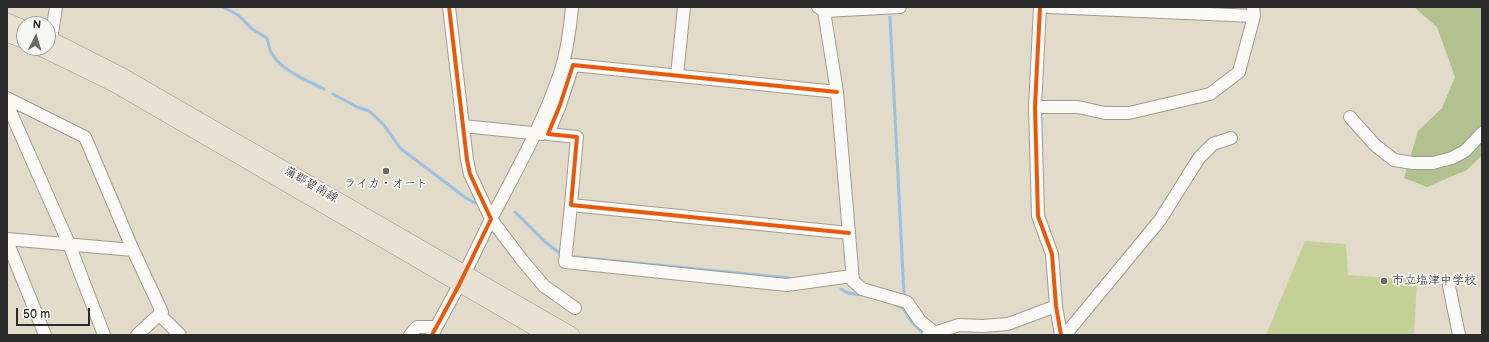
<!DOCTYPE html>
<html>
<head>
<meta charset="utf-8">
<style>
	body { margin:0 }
	#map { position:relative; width:1489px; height:342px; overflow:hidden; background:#e3dbc9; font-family:"Balsamiq Sans",sans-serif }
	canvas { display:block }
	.frame { position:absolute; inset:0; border:8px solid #2b2b2b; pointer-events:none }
	.north { position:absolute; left:16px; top:16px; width:40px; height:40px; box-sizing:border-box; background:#f6f6f2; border:1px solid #a5a5a2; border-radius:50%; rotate:5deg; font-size:11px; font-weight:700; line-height:16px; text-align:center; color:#2b2b2b }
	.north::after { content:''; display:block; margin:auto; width:14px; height:18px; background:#6b6962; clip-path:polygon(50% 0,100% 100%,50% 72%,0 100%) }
	.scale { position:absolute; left:16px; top:308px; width:74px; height:18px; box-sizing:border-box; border:2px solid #2b2b2b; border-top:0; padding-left:5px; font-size:12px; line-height:14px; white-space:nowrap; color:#2b2b2b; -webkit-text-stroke:3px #f6f6f2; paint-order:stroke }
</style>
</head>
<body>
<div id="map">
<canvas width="1489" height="342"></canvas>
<div class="frame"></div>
<div class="north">N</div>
<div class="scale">50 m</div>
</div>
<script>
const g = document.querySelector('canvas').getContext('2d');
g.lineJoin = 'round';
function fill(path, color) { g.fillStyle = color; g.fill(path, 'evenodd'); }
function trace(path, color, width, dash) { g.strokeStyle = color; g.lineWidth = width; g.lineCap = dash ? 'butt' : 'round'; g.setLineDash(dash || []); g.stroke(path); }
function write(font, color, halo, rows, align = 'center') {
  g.font = font + ' "Balsamiq Sans","Klee One",sans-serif'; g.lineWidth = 3.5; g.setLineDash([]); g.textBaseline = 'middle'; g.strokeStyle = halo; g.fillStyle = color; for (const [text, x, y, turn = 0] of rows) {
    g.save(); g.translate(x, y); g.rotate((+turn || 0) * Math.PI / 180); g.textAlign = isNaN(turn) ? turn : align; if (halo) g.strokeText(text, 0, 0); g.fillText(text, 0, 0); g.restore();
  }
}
fill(new Path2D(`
	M1305 241 1346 244 1348 275 1417 280 1414 335H1266Z`), '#c4d096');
fill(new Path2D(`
	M1414 7H1482V155L1467 170 1427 187 1404 178 1418 131 1442 108 1455 77 1437 27Z`), '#b1c18f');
trace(new Path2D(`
	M223 7 238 15 252 29 267 38C268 42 269 46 270 50 279 70 306 80 324 89
	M890 17 904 295
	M333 94 357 107 369 111 384 125 400 148 466 198 475 203
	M515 212 544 241 561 254
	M575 257 789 278
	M841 289 848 293 862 295
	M896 305 903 308 911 321 925 335`), '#9ac1e2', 3);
const minor = new Path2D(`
	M572 7C570 29 567 52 560 73 543 124 516 171 491 219L522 260 544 286 575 308
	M818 7 824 11 900 7
	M1040 7 1035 107 1038 216 1052 254 1056 306 1061 335
	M1049 7 1254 16
	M824 11 837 92 853 281 862 289 907 302 920 321 934 332
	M51 40 56 7
	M677 75 684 7
	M837 92 573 65 560 105 548 134 577 137 571 205 849 233
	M7 98 85 137 133 250 162 312 137 335
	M7 104 69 244 104 335
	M1035 107H1078L1105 113H1129L1210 94 1239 72 1254 16 1253 7
	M1350 117 1375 145 1394 160 1413 163H1433L1452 158 1465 151 1482 133
	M463 126 542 134
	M571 205 565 262 787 285 852 276
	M7 239 133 250
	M7 241 45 335
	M1449 286 1459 335
	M159 314 180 335
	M410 335 417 327H435
	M432 335 459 285 491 219 470 174 467 160 449 7
	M928 335 959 325 983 326 1008 324 1056 306
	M1065 335 1160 220 1199 158 1213 144 1231 138`);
const major = new Path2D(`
	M7 21 24 28
	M7 34 24 41
	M48 38 121 75 572 335
	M40 48 114 84 547 335`);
trace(minor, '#a09c91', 14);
trace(major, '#a09c91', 16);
trace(minor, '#fbfaf7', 12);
trace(major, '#e8e1d4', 15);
trace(new Path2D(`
	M1040 7 1035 107 1038 216 1052 254 1056 306 1061 335
	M837 92 573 65 560 105 548 134 577 137 571 205 849 233
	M432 335 459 285 491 219 470 174 467 160 449 7`), '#e8590c', 4);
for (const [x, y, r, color] of [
	[386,171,4,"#6b6962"],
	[1384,281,4,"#6b6962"]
]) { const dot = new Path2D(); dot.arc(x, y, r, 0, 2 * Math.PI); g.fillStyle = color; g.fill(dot); trace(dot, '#f6f6f2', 1.5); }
write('12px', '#2b2b2b', '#f6f6f2', [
	["ライカ・オート",386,184],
	["市立塩津中学校",1392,281,"left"]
]);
write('12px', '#2b2b2b', '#f6f6f2', [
	["蒲郡碧南線",311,185,30]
]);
</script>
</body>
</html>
